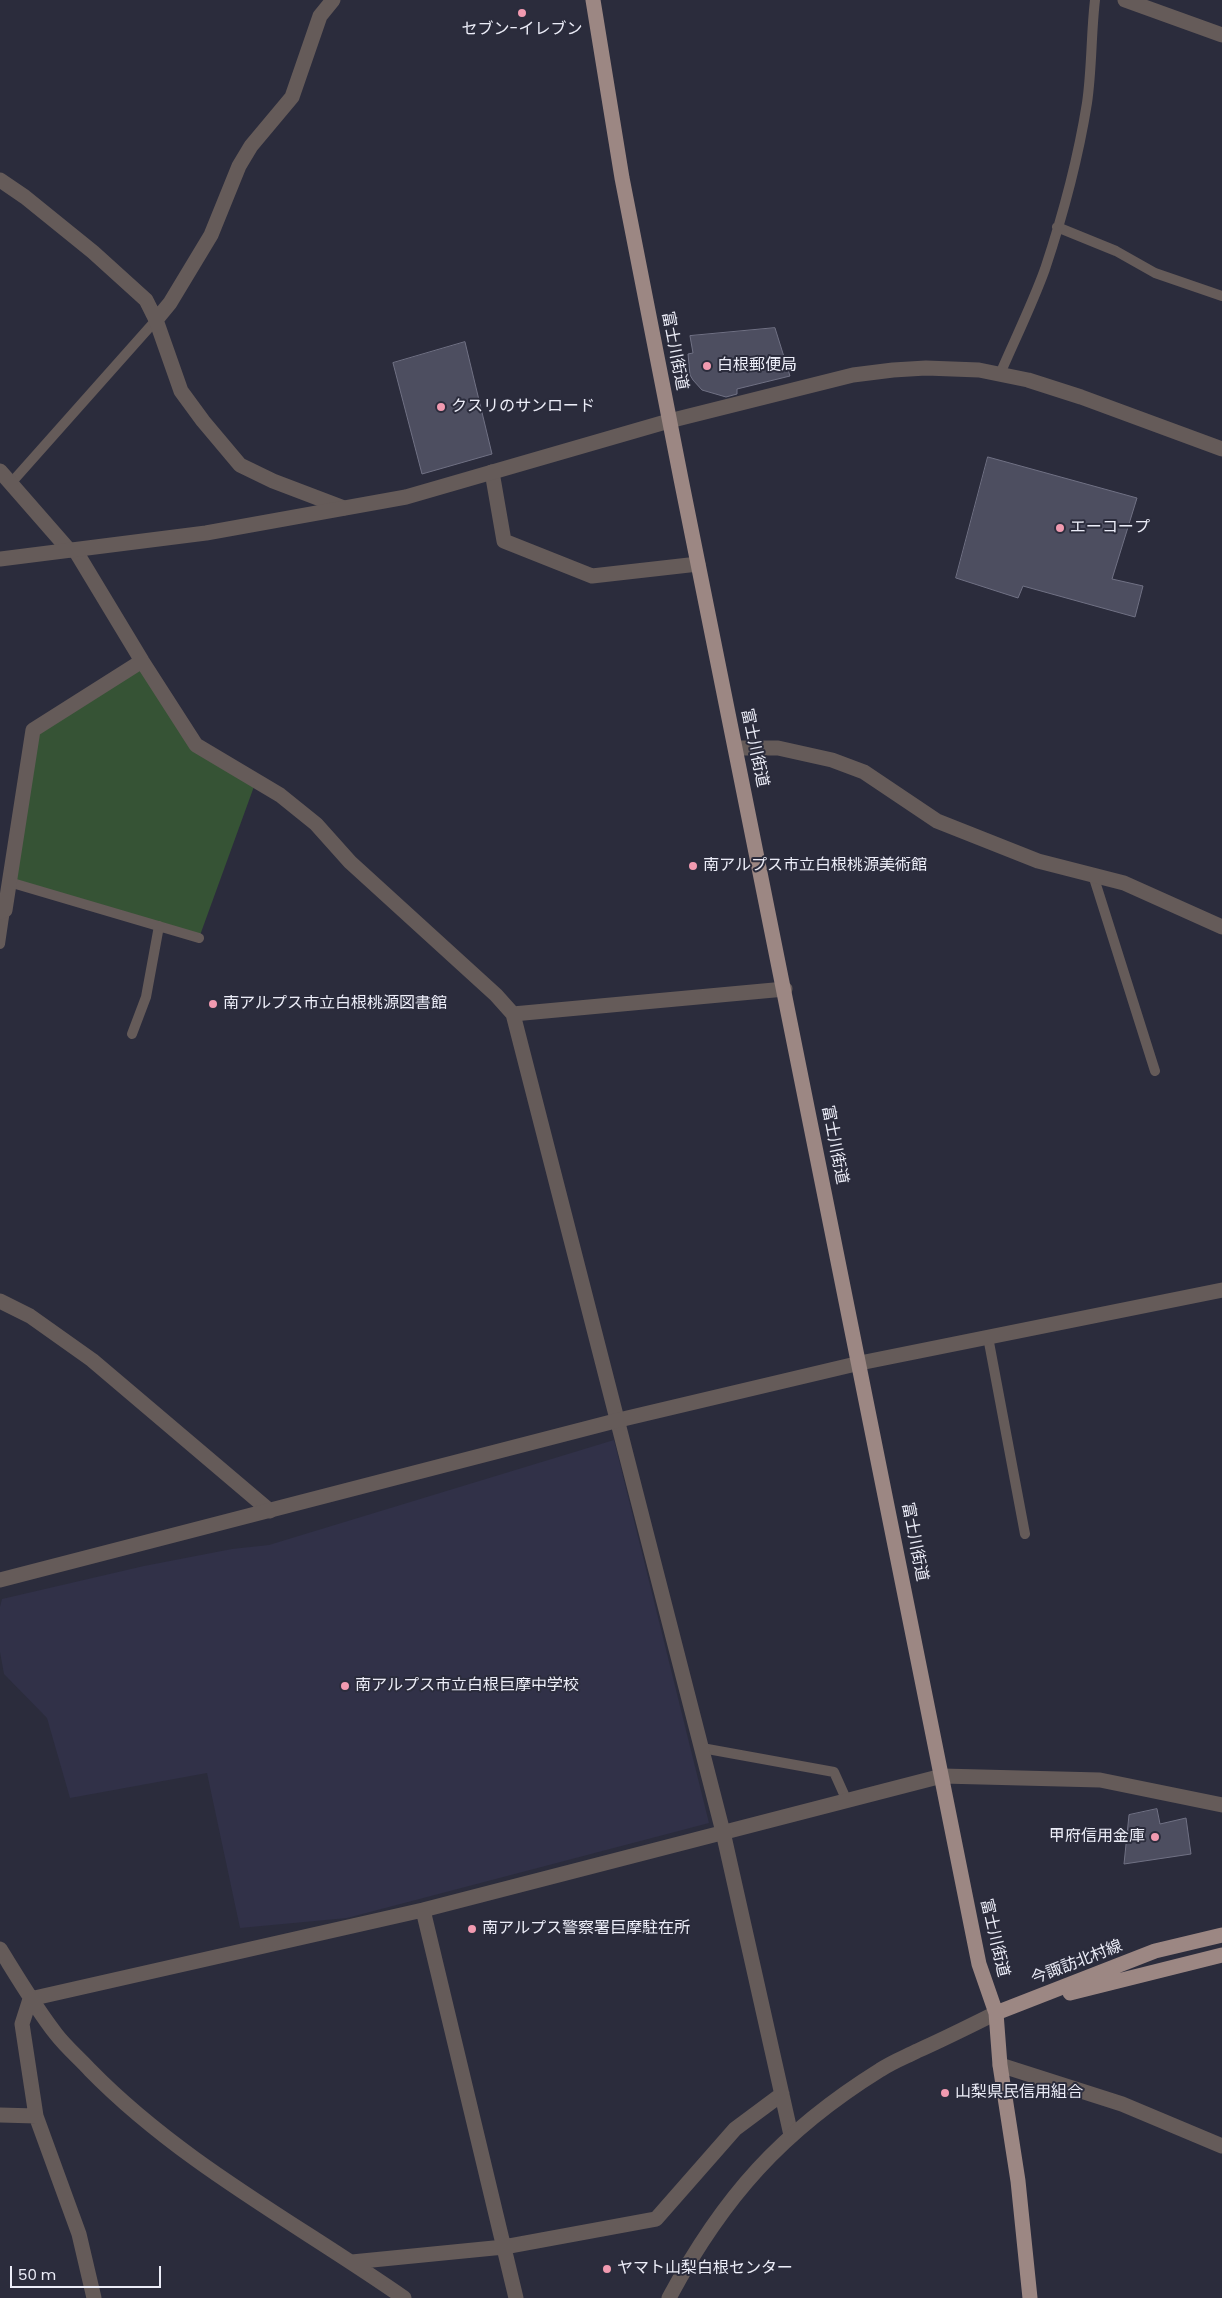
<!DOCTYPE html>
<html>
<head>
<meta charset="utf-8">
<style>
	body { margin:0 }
	#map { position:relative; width:1222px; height:2298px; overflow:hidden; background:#2b2c3c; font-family:Poppins,sans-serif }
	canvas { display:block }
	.scale { position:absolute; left:10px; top:2266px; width:151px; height:22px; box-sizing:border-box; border:2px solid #ecedf8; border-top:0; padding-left:6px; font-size:15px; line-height:18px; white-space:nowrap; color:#ecedf8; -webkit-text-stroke:4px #2b2c3c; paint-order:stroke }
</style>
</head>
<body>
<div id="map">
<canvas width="1222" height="2298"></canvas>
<div class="scale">50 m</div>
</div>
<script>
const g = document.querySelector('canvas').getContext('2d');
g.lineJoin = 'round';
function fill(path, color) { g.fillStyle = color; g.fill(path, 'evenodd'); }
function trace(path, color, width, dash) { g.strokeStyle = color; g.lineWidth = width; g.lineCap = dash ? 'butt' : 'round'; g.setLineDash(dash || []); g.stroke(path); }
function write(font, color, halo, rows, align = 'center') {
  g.font = font + ' Poppins,"Noto Sans JP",sans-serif'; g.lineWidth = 4; g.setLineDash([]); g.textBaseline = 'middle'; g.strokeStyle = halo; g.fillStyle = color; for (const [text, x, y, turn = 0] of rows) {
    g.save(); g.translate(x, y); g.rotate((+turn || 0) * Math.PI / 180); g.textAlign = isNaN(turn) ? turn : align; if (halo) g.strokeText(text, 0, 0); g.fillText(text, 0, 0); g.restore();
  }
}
fill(new Path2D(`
	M614 1440 709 1823 347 1918 240 1928 207 1773 70 1798 47 1718 4 1674 0 1652V1607L2 1599 144 1566 232 1549 269 1545Z`), '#313148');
fill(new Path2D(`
	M142 661 196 744 256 781 199 938 9 882 33 730Z`), '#365335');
const building = new Path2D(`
	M775 328 790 376 737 389V394L726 397 702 390 693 380 690 375 688 354 693 353 690 336Z
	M465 342 492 454 422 474 393 363Z
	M988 457 1137 498 1112 579 1143 586 1135 617 1023 586 1018 598 956 578Z
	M1157 1809 1160 1824 1186 1818 1191 1854 1124 1864 1129 1815Z`);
fill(building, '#4d4e60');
trace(building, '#707184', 1);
trace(new Path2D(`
	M1057 227 1116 251 1155 273 1222 296
	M1000 374C1015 339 1032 305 1045 269 1063 215 1078 159 1087 103 1092 68 1091 34 1095 0
	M12 482 156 320
	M1093 875 1155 1071
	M9 882 199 938
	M0 944 5 910
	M132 1034 146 997 159 926
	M988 1337 1025 1534
	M702 1748 834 1772 847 1801`), '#655b59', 10);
trace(new Path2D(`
	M1125 0 1222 35
	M0 180 25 197 93 252 146 300 156 320 181 391 203 421 240 465 273 481 344 508
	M156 320 170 303 211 235 239 166 251 146 292 97 320 16 333 0
	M0 471 69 550
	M492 472 504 541 592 576 698 564
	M75 550 142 661 196 745 280 795 316 824 350 862 496 995 513 1014 723 1832 791 2135
	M736 748H778L832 760 864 772 937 821 1038 861 1124 883 1222 927
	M0 912 5 910 33 730 142 661
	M513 1014 785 989
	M0 1301 30 1316 92 1360 270 1511
	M860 1363 1222 1290
	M423 1910 516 2298
	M0 1949C18 1978 35 2007 56 2034 66 2047 79 2058 90 2070 181 2163 298 2224 404 2298
	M30 1999 423 1910 942 1776 1100 1780 1222 1805
	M30 1999 22 2024 36 2116 79 2234 94 2298
	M1000 2065 1122 2104 1222 2146
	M0 2115 36 2116
	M352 2262 504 2247 656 2219 735 2129 782 2094`), '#655b59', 15);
trace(new Path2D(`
	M0 559 206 533 406 497 669 421 853 375 893 370 926 368 979 370 1028 380 1081 397 1222 449
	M0 1580 619 1420 860 1363
	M669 2298C723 2197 782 2131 880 2070 892 2062 905 2057 917 2051 944 2039 970 2026 996 2013`), '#655b59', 15);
trace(new Path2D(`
	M593 0 622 178 681 479 979 1964 996 2013 1000 2065 1018 2181 1030 2298
	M1070 1993 1222 1955
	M996 2013 1155 1951 1222 1935`), '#9c8783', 15);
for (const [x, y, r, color] of [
	[522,13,5,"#f19ab0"],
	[707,366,5,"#f19ab0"],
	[441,407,5,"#f19ab0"],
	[1060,528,5,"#f19ab0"],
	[693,866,5,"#f19ab0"],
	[213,1004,5,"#f19ab0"],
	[345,1686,5,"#f19ab0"],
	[1155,1837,5,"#f19ab0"],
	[472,1929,5,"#f19ab0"],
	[945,2093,5,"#f19ab0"],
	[607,2269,5,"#f19ab0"]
]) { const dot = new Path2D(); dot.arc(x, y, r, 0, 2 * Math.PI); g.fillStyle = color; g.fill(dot); trace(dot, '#2b2c3c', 2); }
write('16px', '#ecedf8', '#2b2c3c', [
	["セブン-イレブン",522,30,"center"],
	["白根郵便局",717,366],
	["クスリのサンロード",451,407],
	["エーコープ",1070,528],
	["南アルプス市立白根桃源美術館",703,866],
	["南アルプス市立白根桃源図書館",223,1004],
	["南アルプス市立白根巨摩中学校",355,1686],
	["甲府信用金庫",1145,1837,"right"],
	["南アルプス警察署巨摩駐在所",482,1929],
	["山梨県民信用組合",955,2093],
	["ヤマト山梨白根センター",617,2269]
], 'left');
write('16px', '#ecedf8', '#2b2c3c', [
	["富士川街道",674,351,79],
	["富士川街道",754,748,78],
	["富士川街道",834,1145,79],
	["富士川街道",914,1542,79],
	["富士川街道",994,1938,77],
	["今諏訪北村線",1077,1963,-21]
]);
</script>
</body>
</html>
